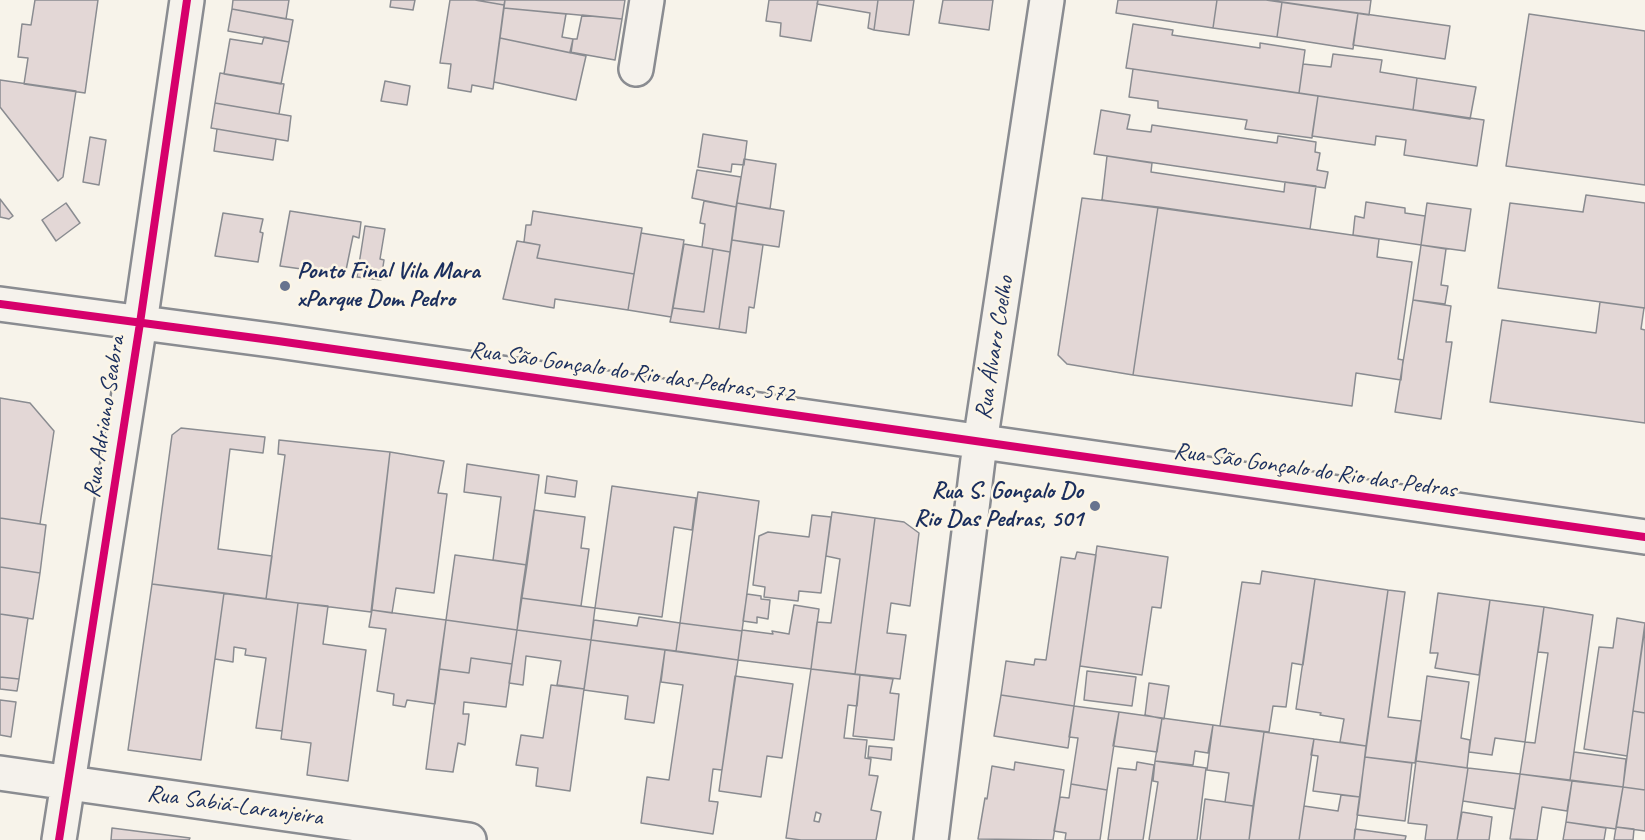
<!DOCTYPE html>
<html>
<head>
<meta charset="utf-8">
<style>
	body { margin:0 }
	canvas { display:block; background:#f7f3ea }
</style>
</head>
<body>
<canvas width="1645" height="840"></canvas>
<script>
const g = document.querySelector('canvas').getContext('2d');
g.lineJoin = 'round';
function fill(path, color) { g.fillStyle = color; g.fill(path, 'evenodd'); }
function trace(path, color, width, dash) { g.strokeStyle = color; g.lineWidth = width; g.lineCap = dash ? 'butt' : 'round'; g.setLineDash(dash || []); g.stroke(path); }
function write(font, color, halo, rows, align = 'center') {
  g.font = font + ' Caveat,sans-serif'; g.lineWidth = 5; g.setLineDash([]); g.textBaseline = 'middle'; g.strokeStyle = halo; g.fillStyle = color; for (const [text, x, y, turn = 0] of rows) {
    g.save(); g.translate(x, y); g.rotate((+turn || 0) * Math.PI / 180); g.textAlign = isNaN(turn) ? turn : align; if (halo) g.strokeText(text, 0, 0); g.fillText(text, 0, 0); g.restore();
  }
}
const building = new Path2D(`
	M35 0H98L85 93 24 84 28 58 18 57 22 24 31 25Z
	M233 0H289L286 19 232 9Z
	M391 0H415L413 10 390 7Z
	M450 0H475L504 5 493 89 472 85 471 92 448 88 451 64 440 63Z
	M475 0H505L504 5Z
	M505 0H625L622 19 504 8Z
	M769 0H818L811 41 780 36 781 23 766 21Z
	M818 0H878L874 30 868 28 870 13 817 4Z
	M878 0H914L909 35 874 30Z
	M943 0H993L989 30 939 23Z
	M1118 0H1217L1213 28 1116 13Z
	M1217 0H1266L1282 2 1277 37 1213 28Z
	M1266 0H1371L1369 15Z
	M1282 2 1358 13 1353 49 1277 37Z
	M504 8 566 14 562 37 573 39 571 53 500 38Z
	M232 9 293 20 289 42 228 31Z
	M1358 13 1450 26 1445 59 1353 45Z
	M1529 14 1645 31V185L1506 166Z
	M582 15 622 19 615 60 570 52 573 39H577Z
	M1133 24 1173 30 1172 35 1260 48V43L1305 50 1299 93 1126 68Z
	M264 37 289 42 281 84 224 74 230 39 262 44Z
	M500 38 586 56 576 100 494 82Z
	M1333 54 1382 60 1380 72 1417 78 1413 110 1299 93 1303 64 1331 67Z
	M1133 69 1318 96 1312 138 1245 129 1247 120 1158 108V101L1129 97Z
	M220 73 284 84 279 114 215 103Z
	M1417 78 1476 87 1470 119 1413 110Z
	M0 80 76 91 63 177 58 181 0 107Z
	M385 81 410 86 407 105 381 101Z
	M1318 96 1484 120 1477 166 1404 155 1406 140 1376 136 1375 145 1312 136Z
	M215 103 291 116 288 141 211 128Z
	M1101 110 1130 115 1127 129 1151 132 1152 125 1277 143 1278 136 1316 142 1315 152 1320 153 1317 170 1328 172 1325 188 1094 154Z
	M217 129 276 139 273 160 214 151Z
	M703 134 747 141 744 165 732 164 731 172 698 167Z
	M90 137 106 140 99 185 83 182Z
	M1107 156 1152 163 1151 172 1284 192 1285 182 1316 186 1310 229 1102 200Z
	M744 159 776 164 770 209 737 203Z
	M697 170 741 177 736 207 692 198Z
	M1586 195 1645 203V308L1498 288 1510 203 1583 212Z
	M1082 198 1158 207 1133 375 1067 364 1058 355Z
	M0 199 13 216 9 219 0 217Z
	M704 201 736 207 730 252 702 247 705 224 700 223Z
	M1366 202 1405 208V213L1425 216 1421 245 1353 235 1355 216 1364 218Z
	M66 203 80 223 56 241 42 220Z
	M737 203 784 211 779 247 732 240Z
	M1427 203 1471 209 1465 251 1421 245Z
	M1158 207 1379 239 1377 257 1412 262 1398 359 1403 360 1401 380 1356 373 1352 406 1133 375Z
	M290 211 361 222 359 238 353 236 345 275 280 266Z
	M533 211 642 228 634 274 537 258 540 245 524 242 526 225H531Z
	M223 213 263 219 260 232 263 233 258 262 215 256Z
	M365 226 385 229 380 259 384 260 381 280 357 277Z
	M641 233 684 240 671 317 628 310Z
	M732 240 763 245 754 308 749 307 746 333 719 329Z
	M517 241 540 245 537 258 634 274 628 310 555 299 554 308 503 299Z
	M684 244 713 249 704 312 673 308Z
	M1421 245 1446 249 1441 285 1448 286 1445 304 1413 300Z
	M713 249 730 252 719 329 670 322 673 308 704 312Z
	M1413 300 1451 306 1446 342H1452L1441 419 1395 412Z
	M1600 302 1644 308 1641 329 1645 330V423L1490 402 1502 320 1596 333Z
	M0 398 30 403 54 431 40 524 0 518Z
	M181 428 265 437 263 453 230 449 218 549 272 556 266 599 152 584 172 435Z
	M279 440 390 452 371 612 266 599 285 455 278 454Z
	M390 452 444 461 438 493 447 494 434 593 396 588 392 613 372 610Z
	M467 464 539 475 527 565 493 560 501 497 464 492Z
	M547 476 577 481 575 497 545 493Z
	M612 486 696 498 692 530 674 527 662 617 595 608Z
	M698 492 759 501 742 631 680 623Z
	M534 510 585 517 581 548 589 549 581 606 521 598Z
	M832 512 875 518 855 674 811 669 817 622 831 623 840 559 826 556Z
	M812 515 831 517 821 593 799 591 798 601 764 597 765 587 753 585 759 536 768 532 809 537Z
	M0 518 46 525 40 573 0 567Z
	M875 518 904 522 919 533 910 606 891 603 887 633 906 635 900 679 855 674Z
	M1097 546 1168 557 1161 608 1152 607 1142 675 1080 666Z
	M1077 552 1096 555 1074 706 1001 695 1006 661 1034 665 1035 659 1046 660 1061 557 1075 559Z
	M455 555 527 565 517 630 446 620Z
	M0 567 40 573 33 619 0 614Z
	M1262 571 1315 579 1303 665 1292 663 1286 707 1273 706 1269 732 1220 726 1242 582 1260 584Z
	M1315 579 1388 590 1366 746 1340 742 1344 719 1320 715 1321 713 1296 709Z
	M152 584 224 593 201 760 128 750Z
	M1388 590 1405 592 1388 717 1421 721 1415 763 1365 757Z
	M224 593 298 603 282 731 256 728 266 658 245 655 246 649 234 647 233 662 215 659Z
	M1438 593 1490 600 1479 675 1435 668 1438 653H1430Z
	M747 594 761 596V599L770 600 768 619 757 617V623L743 621Z
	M521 598 595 608 591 640 517 630Z
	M1490 600 1544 607 1525 742 1495 738 1492 755 1469 752Z
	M298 603 328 606 323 644 366 650 348 781 307 775 311 743 281 739Z
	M794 605 819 609 811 669 738 660 742 630 773 634 772 631 789 634Z
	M1544 607 1593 615 1570 780 1520 774 1525 742 1535 743 1548 653 1538 652Z
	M372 610 446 620 435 704 407 700 405 707 393 705 394 694 377 691 386 629 369 627Z
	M0 614 28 618 19 679 0 677Z
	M639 617 680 623 676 651 591 640 594 620 637 626Z
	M1617 618 1645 623 1627 756 1584 749 1599 647 1613 648Z
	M446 620 517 630 512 664 471 658 469 673 439 669Z
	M680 623 742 631 738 660 676 651Z
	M1645 627V713L1633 711Z
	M517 630 591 640 584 689 557 685 561 661 526 656 523 685 509 683Z
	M591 640 665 650 654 723 625 719 628 696 584 690Z
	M665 650 738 660 722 770 713 769 709 801 718 802 713 834 641 823 647 777 669 780 683 685 661 682Z
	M471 658 512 664 506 707 464 702 463 714H469L465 745 458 743 453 772 426 769 439 669 469 673Z
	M811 669 860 675 857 706 848 705 844 738 867 740 865 758 871 759 869 775 878 776 871 810 881 812 876 840H801L786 838ZM816 812 821 814 819 822 814 821Z
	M1087 671 1136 677 1132 706 1084 700Z
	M860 675 893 679 890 693 899 694 894 740 853 736Z
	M735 676 793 684 782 758 767 756 761 797 719 791Z
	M1427 676 1469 682 1461 738 1470 740 1467 768 1416 761Z
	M0 677 19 679 17 691 0 689Z
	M1149 683 1169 686 1164 719 1145 715Z
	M551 685 584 689 570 791 536 786 538 768 516 765 521 735 543 738Z
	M1001 695 1074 706 1068 748 994 736Z
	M0 700 16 702 11 737 0 735Z
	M1074 706 1119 712 1107 790 1071 784 1078 738 1069 737Z
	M1633 711 1645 713V790L1623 787Z
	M1119 712 1162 718 1157 752 1113 746Z
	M1162 718 1213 725 1208 753 1195 751 1193 765 1155 761Z
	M1213 725 1264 732 1253 806 1225 802 1229 773 1207 770Z
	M1264 732 1314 739 1299 840H1249Z
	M1314 739 1366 746 1360 797 1313 791 1318 756 1311 755Z
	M869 746 892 748 891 760 868 757Z
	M1574 752 1626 759 1623 787 1570 780Z
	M1365 757 1412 763 1405 821 1357 815Z
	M1155 761 1206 768 1197 840H1149L1158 782 1153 781Z
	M1416 761 1468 768 1457 840H1425L1427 825 1408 823Z
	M1015 762 1064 770 1053 840 978 839 985 798 987 799 992 766 1014 770Z
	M1137 762 1154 765 1143 840H1108L1118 768 1136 770Z
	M1468 768 1520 774 1515 809 1463 801Z
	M1520 774 1572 781 1567 811 1542 807 1537 840 1510 839Z
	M1572 781 1623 787 1616 829 1566 822Z
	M1071 784 1107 790 1100 840H1065L1066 833 1054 831 1060 797 1069 798Z
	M1623 787 1645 790V831L1616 827Z
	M1341 795 1360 797 1354 840H1299L1304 806 1338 811Z
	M1205 799 1253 806 1249 840H1200Z
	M1462 812 1492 817 1489 840H1457Z
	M1566 822 1606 828 1604 840H1563Z
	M1616 827 1634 829 1633 840H1614Z
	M112 828 190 838 189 840H111Z
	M1355 829 1406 836 1405 840H1354Z`);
fill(building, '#e3d7d6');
trace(building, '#8a8c91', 1.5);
const minor = new Path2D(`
	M636 69 647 0
	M0 304 278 341 1645 537
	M0 773 469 840
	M59 840 140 323 187 0
	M931 840 980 443 1047 0`);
trace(minor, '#8a8c91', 38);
trace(minor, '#f5f2ec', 33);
trace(new Path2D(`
	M0 304 278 341 1645 537
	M59 840 140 323 187 0`), '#d6006c', 8);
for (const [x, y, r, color] of [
	[285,286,6,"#68748f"],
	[1095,506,6,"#68748f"]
]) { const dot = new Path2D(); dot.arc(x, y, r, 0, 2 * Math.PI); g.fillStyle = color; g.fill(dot); trace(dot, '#fcf5e5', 2); }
write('bold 24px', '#1b2f5e', '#fcf5e5', [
	["Ponto Final Vila Mara",297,272],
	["xParque Dom Pedro",297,300],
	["Rua S. Gonçalo Do",1083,492,"right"],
	["Rio Das Pedras, 501",1083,520,"right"]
], 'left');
write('24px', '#1b2f5e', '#fcf5e5', [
	["Rua Álvaro Coelho",995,348,-81],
	["Rua São Gonçalo do Rio das Pedras, 572",632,373,8],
	["Rua Adriano Seabra",105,417,-81],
	["Rua São Gonçalo do Rio das Pedras",1315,471,8],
	["Rua Sabiá-Laranjeira",235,806,8]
]);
</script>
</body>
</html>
